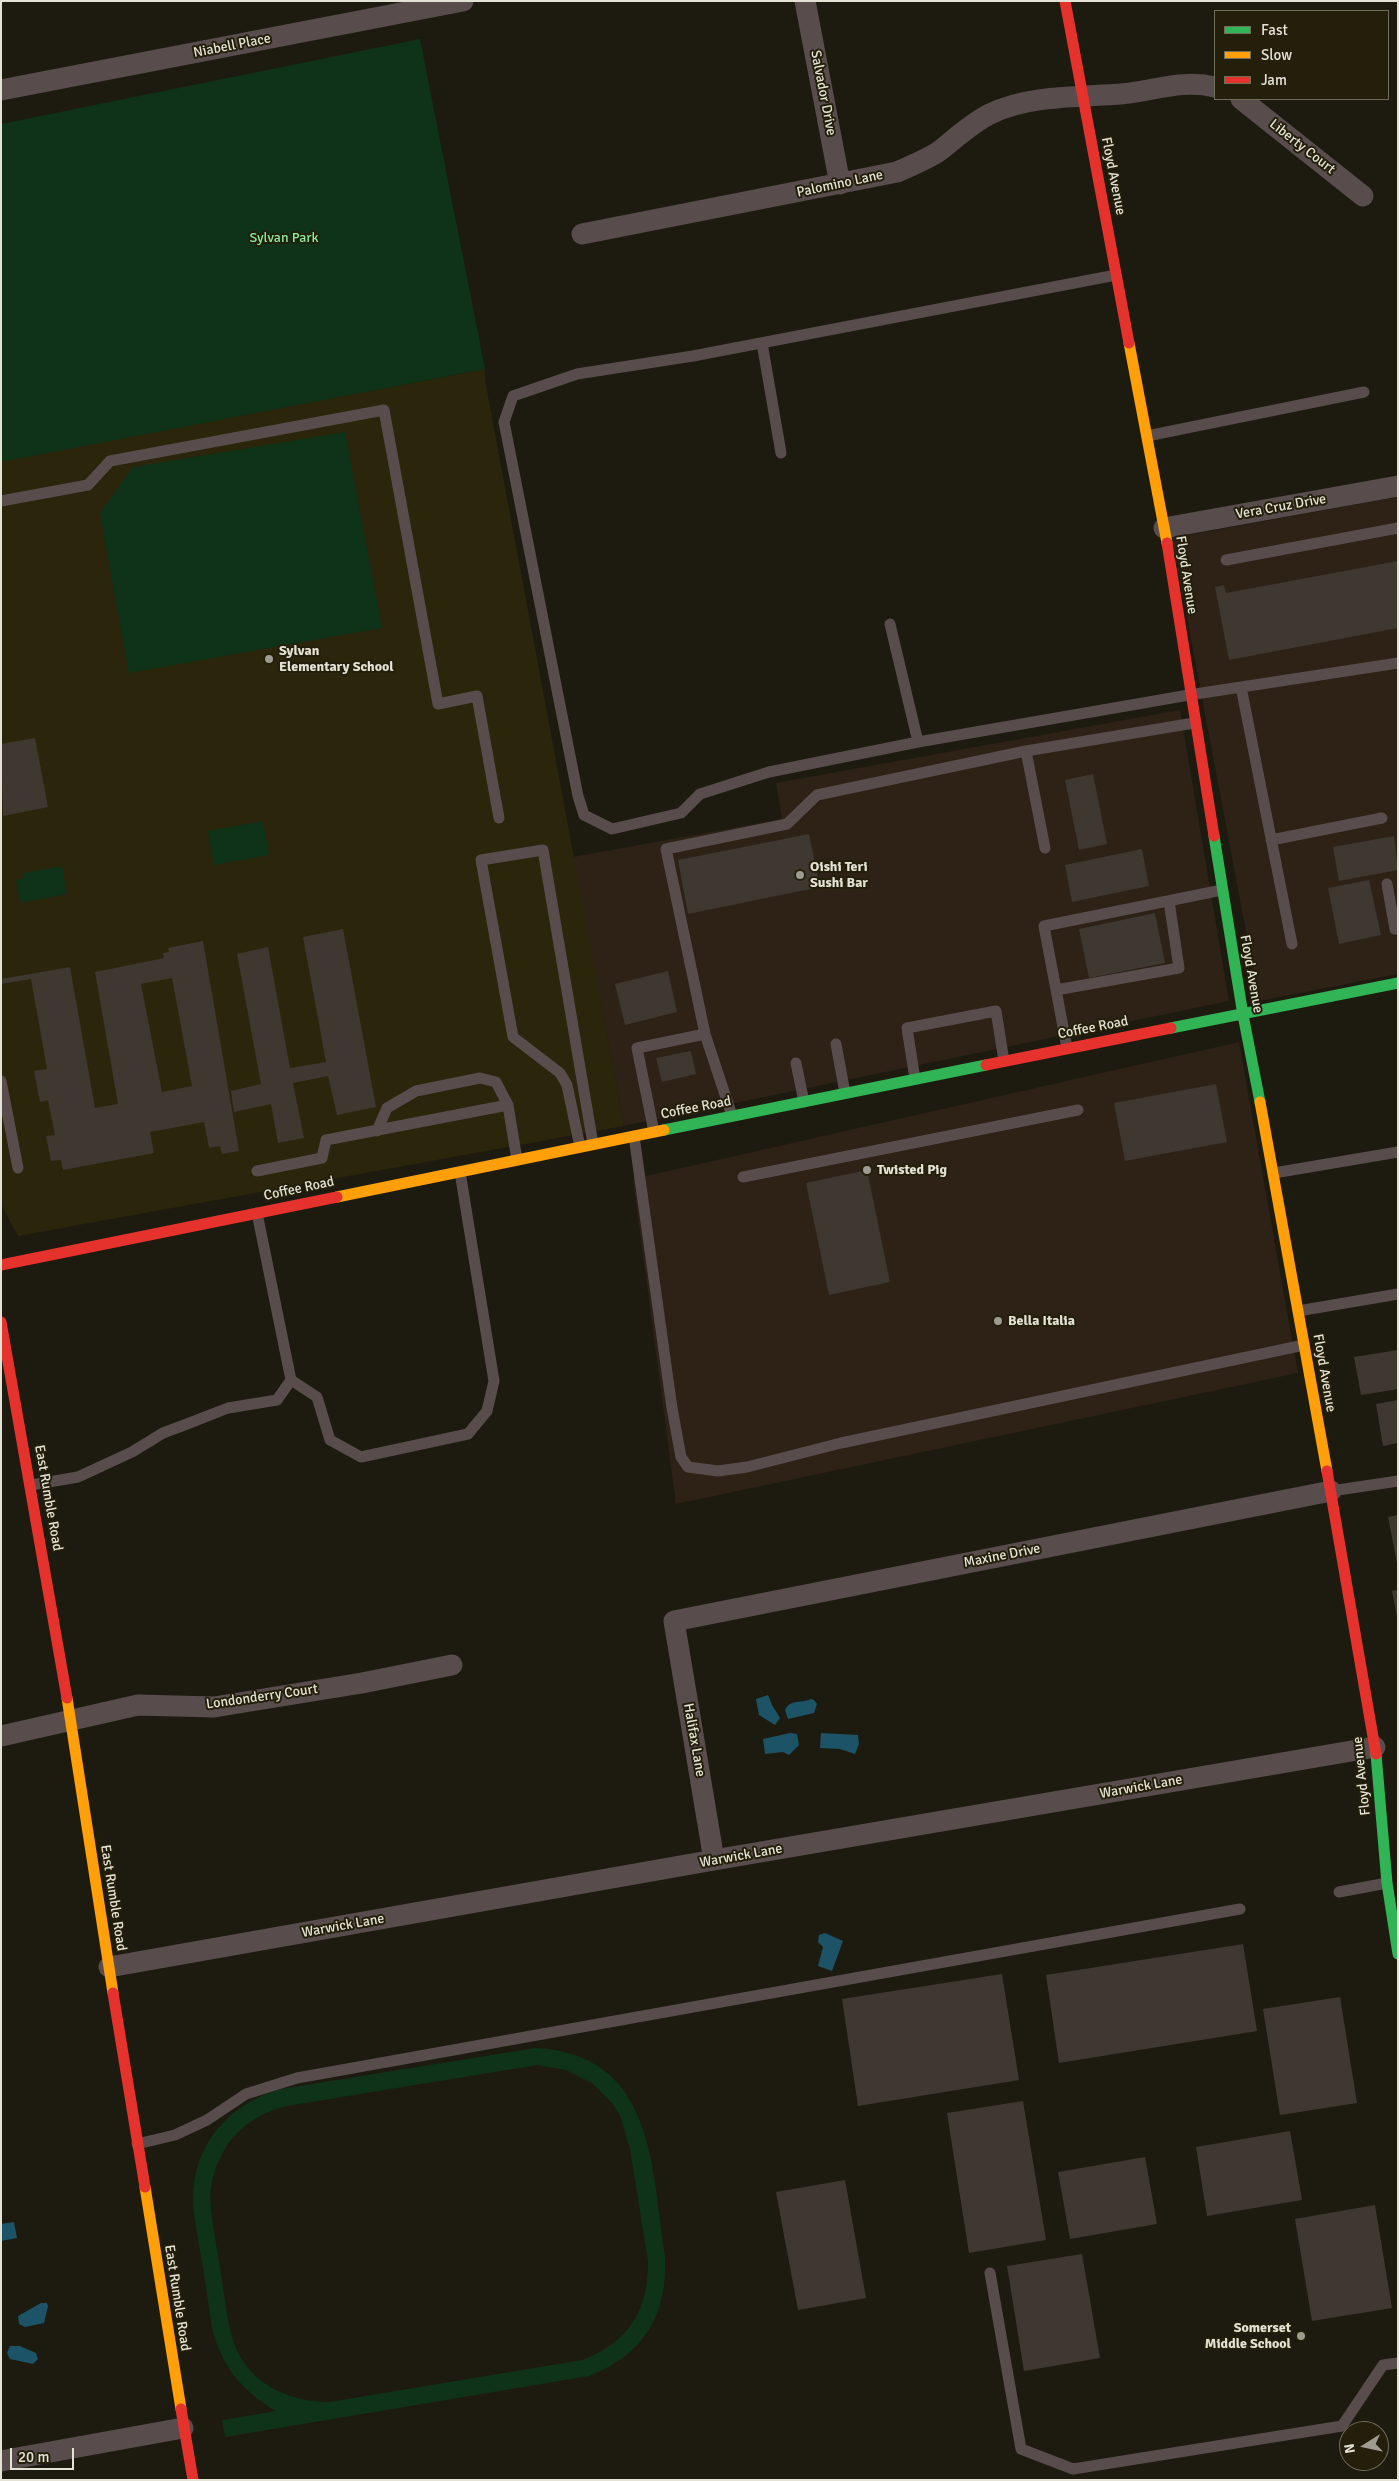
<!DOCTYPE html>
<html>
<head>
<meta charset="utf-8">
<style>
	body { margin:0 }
	#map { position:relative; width:1399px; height:2481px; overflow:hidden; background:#1d1b10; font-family:Signika,sans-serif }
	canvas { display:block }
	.frame { position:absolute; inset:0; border:2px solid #e4e2d5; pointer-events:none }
	.legend { position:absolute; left:1214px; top:10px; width:175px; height:90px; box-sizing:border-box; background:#231f0a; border:1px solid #706d5b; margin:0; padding:6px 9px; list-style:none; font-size:15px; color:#e4e2d5 }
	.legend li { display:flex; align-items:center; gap:10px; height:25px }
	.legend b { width:25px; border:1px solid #706d5b }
	.north { position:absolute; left:1339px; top:2421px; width:50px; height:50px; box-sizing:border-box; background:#231f0a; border:1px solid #706d5b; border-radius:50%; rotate:260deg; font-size:14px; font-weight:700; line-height:20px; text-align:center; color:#e4e2d5 }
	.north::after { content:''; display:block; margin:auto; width:18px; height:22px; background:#9e9c90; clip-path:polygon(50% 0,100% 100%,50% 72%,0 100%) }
	.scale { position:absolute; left:10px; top:2448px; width:64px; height:22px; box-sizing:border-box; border:2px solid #e4e2d5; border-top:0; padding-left:6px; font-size:15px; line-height:18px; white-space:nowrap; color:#e4e2d5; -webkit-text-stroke:4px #231f0a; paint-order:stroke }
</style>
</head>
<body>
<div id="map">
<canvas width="1399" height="2481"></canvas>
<div class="frame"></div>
<ul class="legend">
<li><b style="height:6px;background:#30b455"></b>Fast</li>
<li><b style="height:6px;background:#ff9f0a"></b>Slow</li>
<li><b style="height:6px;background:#e5322d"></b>Jam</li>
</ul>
<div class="north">N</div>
<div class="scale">20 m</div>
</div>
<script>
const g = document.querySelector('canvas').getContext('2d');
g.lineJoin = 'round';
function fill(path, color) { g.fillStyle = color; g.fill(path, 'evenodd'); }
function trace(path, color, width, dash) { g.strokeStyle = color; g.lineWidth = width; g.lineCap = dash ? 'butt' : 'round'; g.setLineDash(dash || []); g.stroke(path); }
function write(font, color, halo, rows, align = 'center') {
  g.font = font + ' Signika,sans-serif'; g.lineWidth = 4; g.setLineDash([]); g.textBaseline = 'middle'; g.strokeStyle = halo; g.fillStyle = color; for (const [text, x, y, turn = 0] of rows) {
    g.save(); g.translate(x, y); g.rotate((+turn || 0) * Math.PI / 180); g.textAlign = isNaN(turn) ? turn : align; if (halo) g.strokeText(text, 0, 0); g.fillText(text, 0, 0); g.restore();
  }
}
fill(new Path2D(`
	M1398 497V974L1259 1001 1172 538Z
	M1180 710 1229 1001 624 1126 573 857 782 819 776 783Z
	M1239 1042 1298 1373 676 1504 633 1179Z`), '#2e2116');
fill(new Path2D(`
	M485 369V380L624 1126 18 1236 1 1204V461Z`), '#2b250b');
fill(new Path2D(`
	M420 39 485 369 1 462V124Z
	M345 432 382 628 129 673 100 513 133 467Z
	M263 821 269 855 214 865 208 831Z
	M62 866 67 894 21 903 16 880 24 878 23 873Z
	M535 2048C655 2054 651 2166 665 2256 668 2314 644 2355 589 2376L225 2437 222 2420 276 2411C242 2391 222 2367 212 2328 208 2300 204 2273 199 2245 196 2225 191 2204 194 2184 200 2136 235 2102 281 2089ZM537 2065 566 2070 592 2083 613 2104 621 2118 630 2149 648 2261C649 2310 628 2343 582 2360L329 2402C286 2402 244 2381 232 2337 227 2319 225 2300 222 2281 218 2253 212 2226 210 2198 213 2151 241 2117 287 2106Z`), '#0e3318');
fill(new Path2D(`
	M768 1695 772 1705 780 1718 775 1725 759 1715 756 1699Z
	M811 1699 814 1700 817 1704 814 1713 788 1719 785 1710C791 1698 801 1704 811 1699Z
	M790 1733 797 1734 799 1745 789 1755 783 1752 765 1754 763 1739Z
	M821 1733 858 1735 859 1744 855 1754 840 1749 820 1748Z
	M825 1933 843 1941 832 1971 818 1966 823 1947 818 1942 819 1935Z
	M14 2222 17 2238 1 2241V2224Z
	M41 2303H47L48 2306 44 2323 25 2327 19 2324 18 2316Z
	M10 2346H20L36 2353 38 2359 33 2364 10 2359 7 2353Z`), '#1c5366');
fill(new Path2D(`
	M1398 561V628L1229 660 1215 587 1224 585 1226 593Z
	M35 738 48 807 3 816 1 744Z
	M1093 774 1107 844 1079 850 1065 780Z
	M809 834 820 887 688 914 678 860Z
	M1394 836 1398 870 1339 881 1333 847Z
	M1142 849 1149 886 1072 902 1065 865Z
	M1369 880 1381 935 1339 944 1328 888Z
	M1155 913 1165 963 1089 978 1079 929Z
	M343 929 376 1107 337 1115 328 1076 293 1083 304 1138 278 1143 271 1104 234 1112 231 1091 261 1084 237 954 268 947 290 1068 326 1062 303 937Z
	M203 941 239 1151 222 1154 220 1146 209 1148 204 1122 150 1132 154 1153 63 1170 61 1160 51 1161 46 1136 55 1135 48 1100 40 1102 34 1071 47 1069 31 979 1 984V979L70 967 95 1108 118 1104 95 972 164 958 163 953 169 952 168 948ZM172 978 192 1086 162 1092 141 984Z
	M668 971 677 1012 625 1025 615 984Z
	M691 1051 696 1074 662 1082 656 1058Z
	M1216 1084 1227 1142 1125 1161 1114 1103Z
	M867 1170 890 1282 829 1295 806 1183Z
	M1398 1350V1389L1361 1395 1354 1357Z
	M1398 1400V1443L1383 1446 1376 1404Z
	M1398 1515V1562L1397 1563 1388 1517Z
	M1398 1590V1616H1397L1392 1591Z
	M1243 1944 1257 2031 1059 2063 1046 1975Z
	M1002 1974 1019 2080 858 2106 842 1999Z
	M1340 1997 1357 2103 1280 2115 1263 2009Z
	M1023 2101 1046 2240 969 2253 947 2113Z
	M1290 2131 1302 2200 1207 2216 1196 2147Z
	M1145 2157 1157 2224 1070 2239 1058 2172Z
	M845 2180 866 2298 798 2310 776 2192Z
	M1375 2205 1392 2308 1312 2321 1295 2219Z
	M1082 2254 1100 2358 1024 2371 1007 2266Z`), '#3e3831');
trace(new Path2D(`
	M1116 275 693 356 577 374 513 396 504 422 578 796 584 815 612 829 681 813 700 794 769 772 918 742 1189 695 1398 663
	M762 343 781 453
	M1147 436 1364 392
	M1 501 88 485 110 461 384 410 438 704 477 696 499 818
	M1226 560 1398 528
	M890 624 918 742
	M1241 687 1292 944
	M1026 751 1045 848
	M1271 840 1382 818
	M1387 884 1395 929H1398
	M1056 990 1179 968 1169 901
	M836 1044 845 1093
	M1067 1048 1044 926 1222 890
	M796 1063 804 1102
	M915 1079 907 1028 996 1011 1004 1061
	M1 1081 18 1168
	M732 1116 705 1034 666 849 787 824 817 795 1026 751 1194 723
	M377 1131 387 1108 416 1091 480 1078 496 1082 508 1105 517 1160
	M654 1132 637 1048 705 1034
	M634 1136 672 1408 681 1457 688 1467 718 1471 747 1467 841 1443 1304 1345
	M580 1147 567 1085 560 1073 513 1037 481 860 543 850 593 1144
	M257 1171 322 1158 326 1140 508 1105
	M1274 1173 1398 1152
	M743 1177 1078 1110
	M257 1213 291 1380 317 1397 330 1440 361 1457 468 1434 487 1411 494 1381 460 1172
	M1298 1311 1398 1294
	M31 1485 78 1477 132 1452 163 1433 187 1424 228 1408 277 1400 291 1380
	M1331 1491 1398 1481
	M1339 1892 1387 1883
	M137 2144 175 2135 207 2120 246 2094 297 2078 1240 1909
	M990 2273 1021 2449 1073 2469 1342 2426 1383 2365 1398 2363`), '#584c4d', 11);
trace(new Path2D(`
	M805 1 840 184
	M1 90 463 1
	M1241 99 1363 196
	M582 234 897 172C911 166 925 160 938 152 955 139 970 124 990 114 1028 95 1080 97 1121 94 1154 91 1182 79 1215 87
	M1164 528 1398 486
	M1 1736 138 1705 214 1707 362 1683 452 1665
	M714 1860 674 1621 1331 1491
	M109 1967 714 1860 1375 1747
	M1 2461 183 2428`), '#584c4d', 21);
trace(new Path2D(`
	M1214 836 1243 1015 1260 1102
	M1171 1028 1398 983
	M664 1130 986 1065
	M1376 1754 1387 1883 1398 1954`), '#30b455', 11);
trace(new Path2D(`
	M1129 343 1167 543
	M1260 1102 1327 1471
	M337 1197 664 1130
	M67 1698 113 1993
	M145 2187 181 2409`), '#ff9f0a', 11);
trace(new Path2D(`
	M1065 1 1129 343
	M1167 543 1214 836
	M986 1065 1171 1028
	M1 1265 337 1197
	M1 1322 67 1698
	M1327 1471 1376 1754
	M113 1993 145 2187
	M181 2409 193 2480`), '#e5322d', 11);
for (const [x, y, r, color] of [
	[269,659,5,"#9e9c90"],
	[800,875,5,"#9e9c90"],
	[867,1170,5,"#9e9c90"],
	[998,1321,5,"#9e9c90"],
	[1301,2336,5,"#9e9c90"]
]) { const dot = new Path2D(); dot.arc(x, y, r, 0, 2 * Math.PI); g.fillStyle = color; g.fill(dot); trace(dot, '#231f0a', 2); }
write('14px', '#e4e2d5', '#231f0a', [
	["Niabell Place",232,46,-11],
	["Salvador Drive",823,93,79],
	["Liberty Court",1302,147,38],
	["Floyd Avenue",1113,176,79],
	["Palomino Lane",840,184,-12],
	["Vera Cruz Drive",1281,507,-10],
	["Floyd Avenue",1186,575,81],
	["Floyd Avenue",1251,974,80],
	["Coffee Road",1093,1028,-11],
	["Coffee Road",696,1108,-11],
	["Coffee Road",299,1189,-12],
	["Floyd Avenue",1324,1373,80],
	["East Rumble Road",48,1498,80],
	["Maxine Drive",1002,1556,-11],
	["Londonderry Court",262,1697,-8],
	["Halifax Lane",694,1740,80],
	["Floyd Avenue",1362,1776,-96],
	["Warwick Lane",1141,1787,-10],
	["Warwick Lane",741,1856,-10],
	["East Rumble Road",113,1898,81],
	["Warwick Lane",343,1926,-10],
	["East Rumble Road",177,2298,81]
]);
write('14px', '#87ec9c', '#231f0a', [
	["Sylvan Park",284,238]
]);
write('bold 14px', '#e4e2d5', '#231f0a', [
	["Sylvan",279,651],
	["Elementary School",279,667],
	["Oishi Teri",810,867],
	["Sushi Bar",810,883],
	["Twisted Pig",877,1170],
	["Bella Italia",1008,1321],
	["Somerset",1291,2328,"right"],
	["Middle School",1291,2344,"right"]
], 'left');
</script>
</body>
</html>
